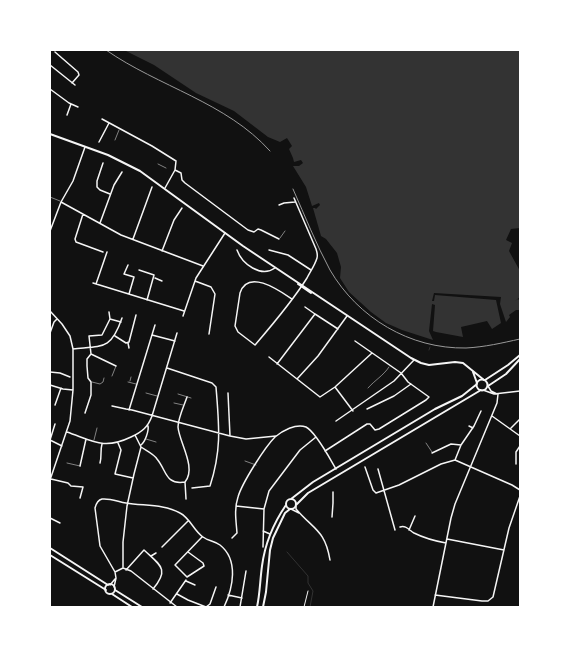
<!DOCTYPE html>
<html>
<head>
<meta charset="utf-8">
<style>
	body { margin:0 }
	#map { position:relative; width:570px; height:657px; overflow:hidden; background:#111; font-family:Inter,sans-serif }
	canvas { display:block }
	.frame { position:absolute; inset:0; border:51px solid #fff; pointer-events:none }
</style>
</head>
<body>
<div id="map">
<canvas width="570" height="657"></canvas>
<div class="frame"></div>
</div>
<script>
const g = document.querySelector('canvas').getContext('2d');
g.lineJoin = 'round';
function fill(path, color) { g.fillStyle = color; g.fill(path, 'evenodd'); }
function trace(path, color, width, dash) { g.strokeStyle = color; g.lineWidth = width; g.lineCap = dash ? 'butt' : 'round'; g.setLineDash(dash || []); g.stroke(path); }
fill(new Path2D(`
	M124 50H520V228L511 229 506 240 512 243 509 251 520 271V297L515 301 518 299 520 301V310H516L509 315 510 317 506 322 500 304 501 297 434 293 432 301H434L435 295 496 300 501 323 492 329 487 321 461 327 463 337 436 332 433 331 435 305 432 304 429 331 433 340 402 330 386 323 371 312 349 292 340 278 341 267 337 253 326 239 321 236 313 208H315L316 209 320 205 319 203 312 206 306 187 293 166H299L303 163 301 160 294 162 293 158 289 149 292 146 287 138 280 142 268 137 234 111 196 93 154 65Z`), '#333');
trace(new Path2D(`
	M429 350 430 347
	M287 552 308 576V583L313 591 310 607`), '#333', 1);
trace(new Path2D(`
	M115 140 119 130
	M158 164 166 168
	M50 197 60 201
	M280 238 285 231
	M112 376 116 366
	M130 381 131 377
	M92 382 100 384 103 382 104 378
	M128 382 136 384
	M368 388C375 380 383 376 389 367
	M146 393 157 396
	M178 394 191 398
	M174 403 183 405
	M146 439 156 442
	M94 440 97 428
	M426 443 432 452
	M245 461 256 465
	M67 463 80 466`), '#f5f5f5', 0.5);
trace(new Path2D(`
	M304 607 308 591`), '#f5f5f5', 1);
trace(new Path2D(`
	M55 52 78 72 79 75 72 83
	M50 65 75 85
	M50 89 69 103 78 107
	M67 115 71 104
	M102 119 152 146 176 161 175 170 165 188
	M99 142 109 123
	M103 163 97 181V187L100 190 110 194
	M175 170 181 173 182 180 185 183 248 230 254 232 258 229 261 230 279 239
	M61 202 121 235 203 266
	M279 205 284 203 295 202
	M83 214 75 239 76 242 103 252
	M100 223 114 185 122 172
	M50 231 61 202 73 181 85 147
	M133 239 152 187
	M237 250C242 264 261 278 275 268
	M269 250 288 255 311 270
	M162 251 174 220 182 208
	M128 265 124 274 134 277 129 294
	M139 270 154 275 147 300
	M155 278 162 281
	M195 281 211 287 215 294 209 334
	M93 283 184 311
	M96 284 107 252
	M292 299C280 291 248 268 240 293L235 326 238 332 255 345C273 324 292 302 307 278 310 272 315 265 317 258 318 255 317 252 316 249L294 198
	M305 307 315 314
	M50 311 62 324 70 336 73 349V390L70 421 50 480
	M109 312 110 319 121 322
	M183 316 196 278 225 233
	M347 316 318 356 297 379 320 397 335 387 372 353
	M50 333 54 322 57 319
	M152 335 175 341
	M115 336 126 343 129 342 136 315
	M128 343 129 348
	M73 349C103 346 111 350 122 318
	M91 354 116 366
	M269 357 297 379
	M277 364 315 314 338 329
	M167 368 212 383 216 387C219 425 222 449 210 486L192 488
	M50 372 60 373 70 377
	M50 385 63 389 73 390
	M335 387 353 411
	M228 393 230 436
	M55 405 61 388
	M112 406 126 409 132 410 230 436 246 439 276 436
	M367 409 394 396 411 384
	M129 410 155 325
	M85 413 91 395V382L88 378 87 366V359L91 354 89 336 102 335 110 319
	M492 416 520 436
	M336 421 394 381 414 360
	M469 426 473 428
	M511 428 520 419
	M67 432C93 441 104 450 131 437 142 432 148 427 152 416L177 333
	M50 440 55 424
	M50 440 62 446
	M118 443 121 450 115 474 133 478
	M141 445C145 442 149 431 148 426
	M141 447C147 451 154 454 157 459 167 471 165 485 185 482 197 468 179 442 178 427 178 418 184 406 187 397
	M325 451 367 424H370L375 430 379 429 426 400 429 397 408 382 401 373 355 341
	M432 453 451 444 461 445
	M455 460 461 445 474 426 481 411
	M100 463C102 456 100 451 102 444
	M516 464V452L520 446
	M80 466 86 439
	M365 467 373 490 376 493 399 485 441 464 455 460 512 485 520 490
	M378 469 395 530
	M51 479 68 483 71 486 83 487 80 498
	M185 482 186 499
	M236 506 264 509
	M296 506V509C314 530 325 530 330 560
	M291 509 299 513
	M332 517 333 503V492
	M50 518 60 523
	M400 527C406 525 409 530 414 533 424 538 435 541 446 543
	M409 530 415 516
	M263 531 270 534
	M232 538 237 533C236 520 234 509 238 497 242 483 265 447 275 437 282 431 296 423 306 427 316 432 330 459 336 469
	M447 539 504 550
	M162 547 188 521
	M263 547 264 509 269 491 300 450 316 437
	M188 552 203 563 204 566 187 577 175 565 202 537
	M151 556 156 553
	M123 567V542L127 506 134 474 141 447 135 435
	M126 570 144 550C160 565 170 569 153 589
	M186 581 195 585
	M110 585 115 579
	M114 587 116 578 115 572
	M177 594 188 600 206 607 210 604 216 587
	M228 595 242 598
	M435 595 482 601H488L493 597 509 528 520 496
	M170 603 186 580
	M177 607 131 571 123 568 115 572 100 546 95 508C96 504 98 500 102 499 110 498 119 502 126 503 144 506 164 504 180 513 190 518 194 531 203 537 208 541 215 541 220 545 239 560 233 588 224 607
	M240 607 246 571
	M433 607 451 518 455 504 497 403 498 394
	M520 607V603`), '#f5f5f5', 1.5);
trace(new Path2D(`
	M488 386 491 391 497 394
	M483 390 494 394 520 391`), '#f5f5f5', 1.5);
trace(new Path2D(`
	M50 134 108 155 140 171 243 246 411 358 421 363 429 365 455 362 463 363 484 380
	M298 284 311 293
	M473 372 477 383`), '#f5f5f5', 2);
trace(new Path2D(`
	M476.5 385a5.5 5.5 0 1 1 11 0a5.5 5.5 0 1 1-11 0Z
	M485 380 508 365 520 355
	M488 386 506 374 520 359
	M291 499 313 482 435 409 462 396 477 384
	M286 504a5 5 0 1 1 10 0a5 5 0 1 1-10 0Z
	M296 505 308 493 481 390
	M50 548 108 585
	M50 555 106 590
	M105 589a5 5 0 1 1 10 0a5 5 0 1 1-10 0Z
	M115 590 142 607
	M112 594 132 607
	M257 607C260 594 260 580 262 566 265 543 273 524 286 505
	M263 607 266 592 270 550 273 538 285 513 290 509`), '#f5f5f5', 2);
trace(new Path2D(`
	M106 50C159 87 226 102 270 151
	M293 189C305 216 316 244 330 270 358 318 410 349 466 348 485 347 502 343 520 339`), '#9a9a9a', 1);
</script>
</body>
</html>
